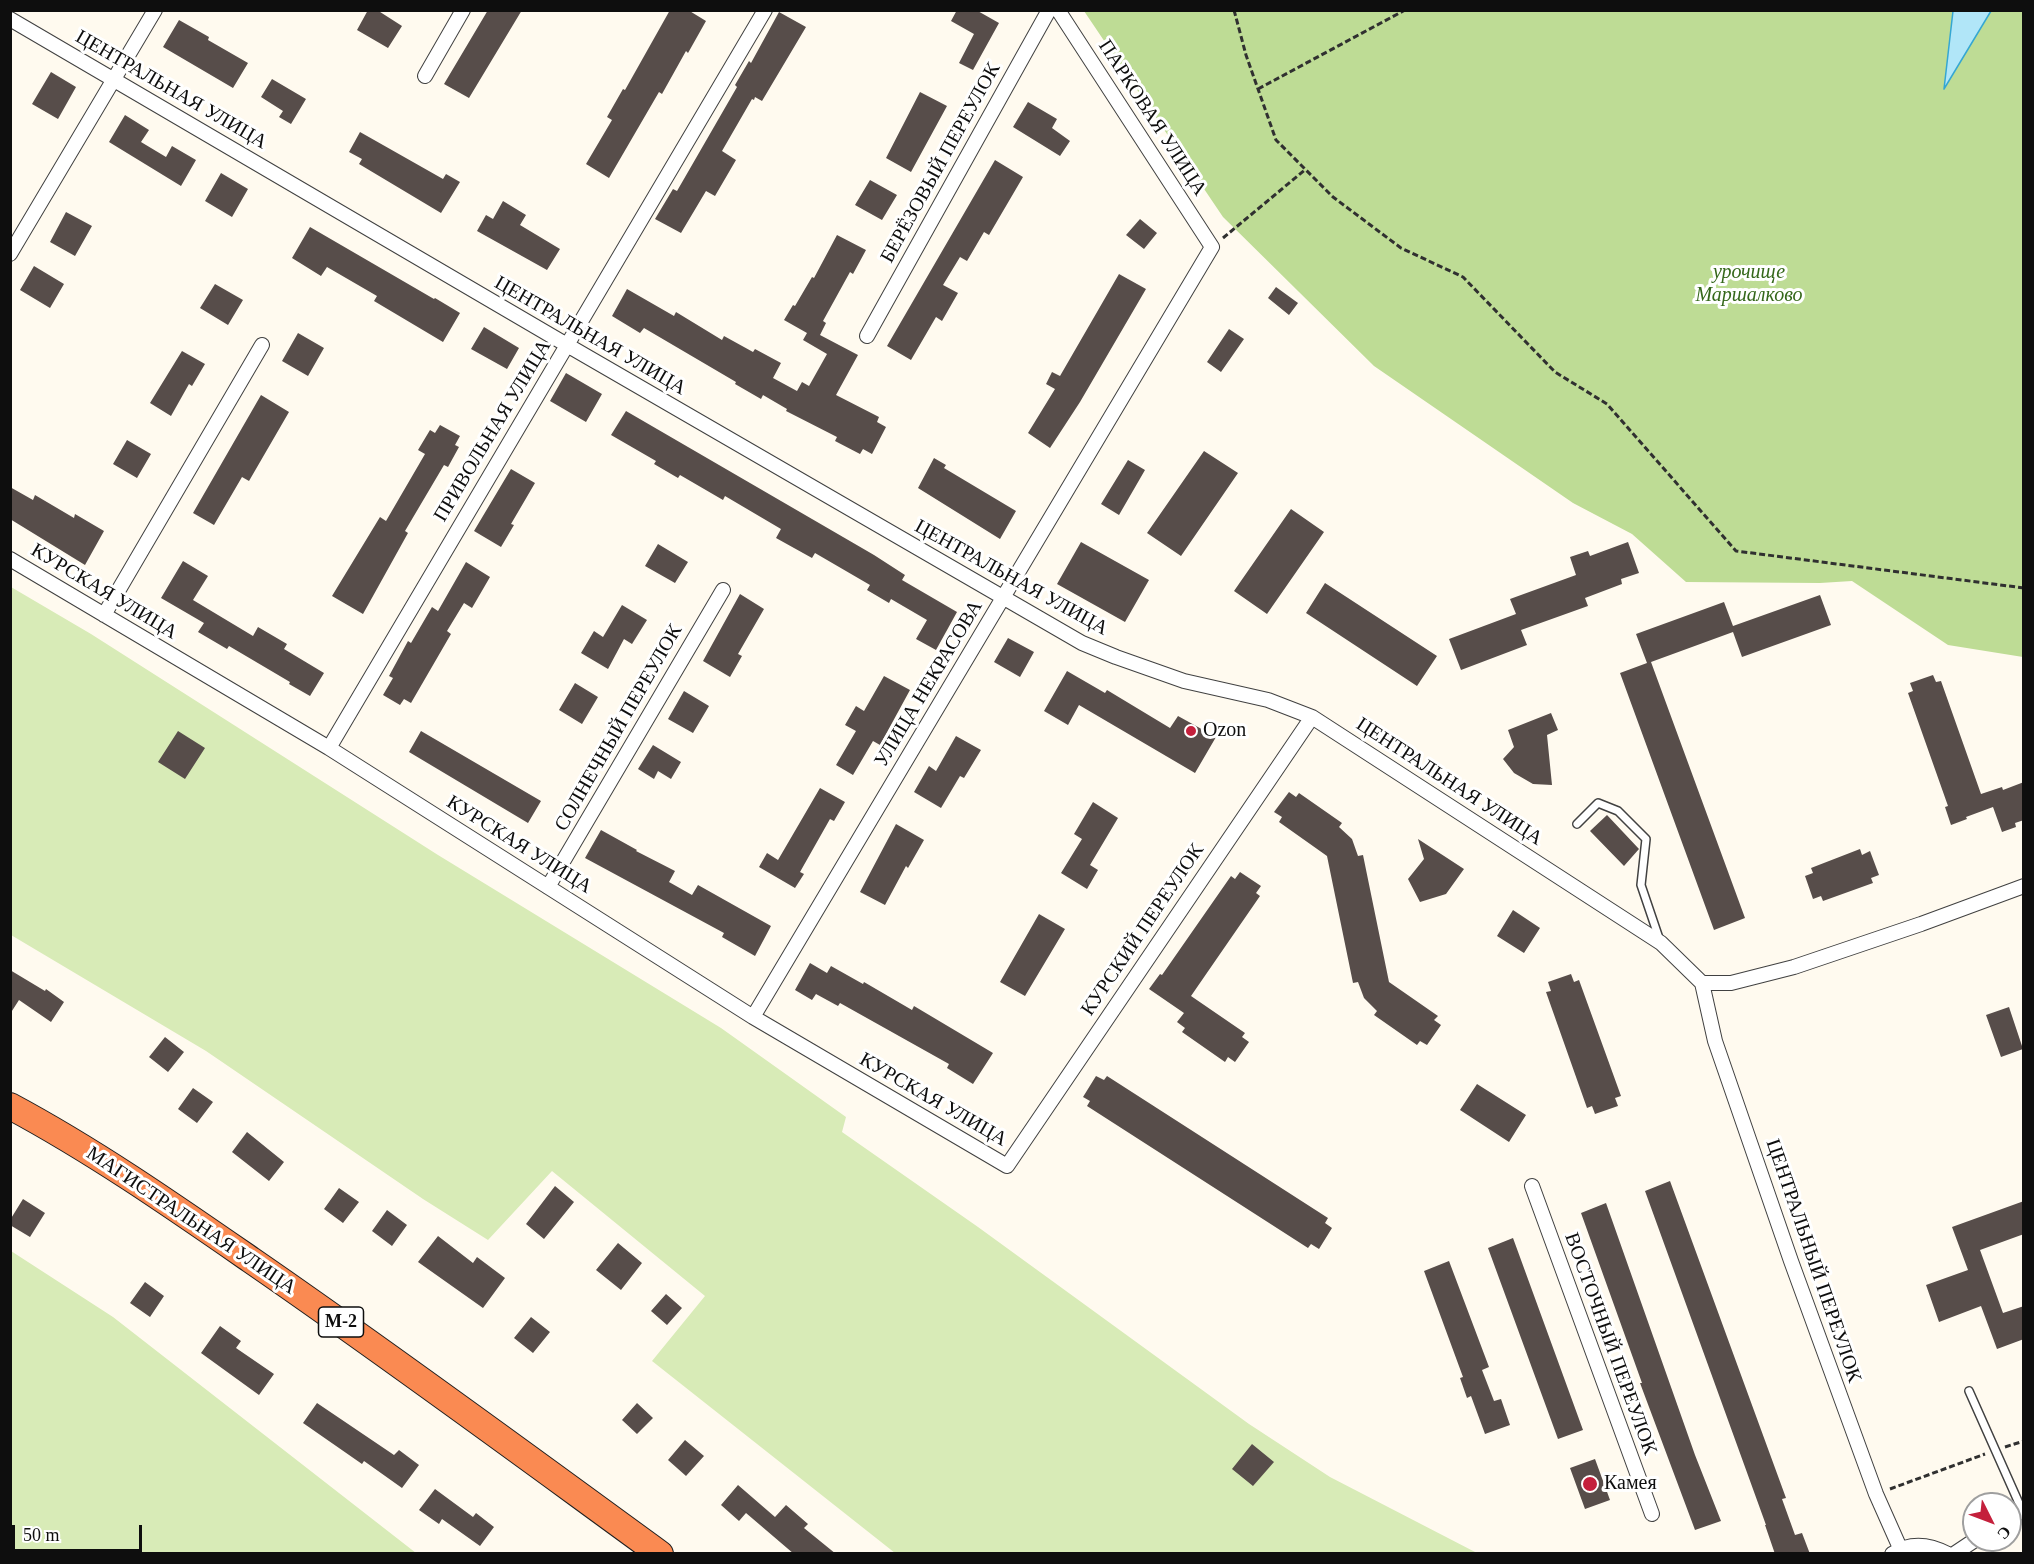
<!DOCTYPE html>
<html>
<head>
<meta charset="utf-8">
<style>
	body { margin:0 }
	#map { position:relative; width:2034px; height:1564px; overflow:hidden; background:#fffaef; font-family:"Times New Roman",serif }
	canvas { display:block }
	.frame { position:absolute; inset:0; border:12px solid #0e0e0e; pointer-events:none }
	.north { position:absolute; left:1962px; top:1492px; width:60px; height:60px; box-sizing:border-box; background:#fff; border:2px solid #9f9f9f; border-radius:50%; rotate:132deg; font-size:16px; font-weight:700; line-height:24px; text-align:center; color:#0e0e0e }
	.north::after { content:''; display:block; margin:auto; width:21px; height:27px; background:#c4203c; clip-path:polygon(50% 0,100% 100%,50% 72%,0 100%) }
	.scale { position:absolute; left:12px; top:1525px; width:130px; height:27px; box-sizing:border-box; border:3px solid #0e0e0e; border-top:0; padding-left:8px; font-size:18px; line-height:21px; white-space:nowrap; color:#0e0e0e; -webkit-text-stroke:4px #fff; paint-order:stroke }
</style>
</head>
<body>
<div id="map">
<canvas width="2034" height="1564"></canvas>
<div class="frame"></div>
<div class="north">С</div>
<div class="scale">50 m</div>
</div>
<script>
const g = document.querySelector('canvas').getContext('2d');
g.lineJoin = 'round';
function fill(path, color) { g.fillStyle = color; g.fill(path, 'evenodd'); }
function trace(path, color, width, dash) { g.strokeStyle = color; g.lineWidth = width; g.lineCap = dash ? 'butt' : 'round'; g.setLineDash(dash || []); g.stroke(path); }
function write(font, color, halo, rows, align = 'center') {
  g.font = font + ' "Times New Roman",serif'; g.lineWidth = 6; g.setLineDash([]); g.textBaseline = 'middle'; g.strokeStyle = halo; g.fillStyle = color; for (const [text, x, y, turn = 0] of rows) {
    g.save(); g.translate(x, y); g.rotate((+turn || 0) * Math.PI / 180); g.textAlign = isNaN(turn) ? turn : align; if (halo) g.strokeText(text, 0, 0); g.fillText(text, 0, 0); g.restore();
  }
}
fill(new Path2D(`
	M11 587 91 634 438 855 721 1028 846 1117 842 1132 978 1227 1249 1424 1330 1477 1477 1553H895L652 1361 705 1296 552 1171 488 1240 423 1199 206 1051 11 935Z
	M11 1251 113 1317 416 1553H11Z`), '#d8ebb7');
fill(new Path2D(`
	M1084 11H1953L1945 87 1991 11H2023V657L1948 645 1852 581 1820 583 1686 582 1632 534 1573 503 1374 366 1223 217Z`), '#bedc95');
const water = new Path2D(`
	M1953 11H1991L1944 89Z`);
fill(water, '#b1e6f8');
trace(water, '#35a7d2', 1.5);
fill(new Path2D(`
	M368 10H377L402 26 388 48 357 30Z
	M488 10H522L469 98 444 84Z
	M670 10H688L706 21 688 53 686 51 662 94 659 92 609 178 586 164 612 120 607 117 623 89 625 90Z
	M957 10H976L999 23 973 70 959 63 974 34 951 21Z
	M779 12 806 27 762 101 755 97 754 100 752 99 722 151 736 160 715 196 706 191 681 233 655 219 673 189 677 191 737 87 735 85 749 61 751 63Z
	M179 20 209 37 208 40 248 63 233 88 163 47Z
	M51 72 76 87 58 119 32 104Z
	M272 79 306 99 291 124 279 117 283 111 261 97Z
	M920 92 947 106 911 172 886 158Z
	M1028 102 1057 119 1052 128 1070 141 1060 156 1013 127Z
	M125 115 149 130 141 142 166 157 172 146 196 160 181 186 109 142Z
	M360 132 443 179 446 174 460 182 441 213 359 164 362 159 349 152Z
	M995 160 1023 177 989 235 984 232 967 261 960 257 943 285 958 293 942 321 936 317 911 360 887 346Z
	M221 173 248 189 232 217 205 201Z
	M870 180 897 195 882 220 855 205Z
	M503 201 526 215 520 225 560 249 547 270 477 231 486 215 493 219Z
	M66 212 92 226 75 256 50 242Z
	M1140 219 1157 233 1144 249 1126 235Z
	M310 227 434 299 435 298 460 313 443 342 374 301 377 296 327 267 321 276 292 258Z
	M837 235 866 250 853 274 850 272 823 321 826 323 820 335 858 355 836 395 879 417 877 422 886 427 872 454 863 449 860 454 835 441 837 437 786 411 787 409 763 395 761 399 735 384 736 382 644 328 640 333 612 316 627 289 674 316 676 312 722 340 724 336 753 352 755 349 781 363 773 378 797 391 802 382 809 386 827 354 803 340 807 333 784 320 793 305 795 306 812 277 814 278Z
	M34 266 64 284 50 308 20 290Z
	M1119 274 1146 289 1080 402 1050 448 1028 433 1055 389 1046 384 1052 372 1060 376Z
	M215 284 243 300 228 325 200 308Z
	M1276 287 1298 303 1289 315 1268 298Z
	M484 327 519 348 507 369 471 349Z
	M1229 329 1244 339 1221 372 1207 362Z
	M298 333 324 348 308 376 282 361Z
	M182 351 205 364 192 386 189 384 171 416 150 403Z
	M566 373 602 394 586 422 550 401Z
	M261 395 289 412 249 481 242 477 214 525 193 513Z
	M626 411 874 555 905 575 902 580 957 612 936 650 916 639 927 620 891 599 889 603 867 590 870 585 815 553 812 558 776 538 781 529 725 496 723 500 680 475 678 478 654 464 656 461 611 435Z
	M440 425 460 436 455 445 459 447 448 467 444 465 405 531 408 533 363 614 332 596 380 517 386 521 425 454 418 450 430 430 435 433Z
	M127 440 151 454 137 478 113 464Z
	M1204 451 1238 473 1181 556 1147 533Z
	M934 458 946 465 944 468 1016 511 1000 539 918 488Z
	M1128 460 1145 470 1119 515 1101 504Z
	M511 469 535 483 511 524 514 525 501 547 474 531Z
	M10 487 33 500 35 495 74 518 75 514 104 531 85 565 10 519Z
	M1291 509 1324 532 1267 614 1234 591Z
	M1081 542 1149 580 1125 622 1057 584Z
	M1628 542 1639 573 1621 579 1622 584 1585 598 1588 606 1521 630 1527 645 1461 670 1449 639 1516 614 1510 599 1576 575 1570 557 1588 551 1590 556Z
	M658 544 688 562 675 583 645 566Z
	M183 561 208 576 193 600 253 636 258 627 287 644 284 649 324 673 310 696 289 684 290 682 229 646 227 649 198 632 204 623 161 598Z
	M466 562 490 577 472 608 464 603 447 631 451 634 411 703 404 699 400 705 383 695 393 678 389 676 408 641 411 643 432 607 438 611Z
	M1325 583 1437 656 1417 686 1306 613Z
	M740 594 764 609 738 654 742 656 730 677 703 661Z
	M1820 595 1831 625 1742 657 1733 632 1651 662 1745 918 1714 930 1620 673 1647 663 1636 634 1724 602 1733 626Z
	M622 605 647 620 632 644 624 639 608 669 581 653 594 631 603 637Z
	M1008 638 1034 652 1020 677 994 662Z
	M1067 671 1105 693 1107 690 1170 728 1178 716 1216 737 1195 773 1079 705 1068 725 1044 711Z
	M1933 675 1936 682 1941 681 1981 794 2002 787 2003 790 2024 782V820L2015 823 2016 827 2002 832 1993 807 1966 817 1967 819 1951 825 1945 807 1948 806 1908 693 1913 691 1910 683Z
	M884 676 910 690 880 745 873 741 853 775 836 765 856 731 845 725 856 706 864 711Z
	M575 683 598 697 582 724 559 710Z
	M684 691 709 706 693 733 668 719Z
	M1551 713 1558 730 1547 735 1552 785 1533 784 1514 773 1503 759 1514 747 1508 730Z
	M178 731 205 748 185 779 158 762Z
	M421 731 541 801 528 823 409 752Z
	M956 736 981 750 964 778 960 776 941 808 914 792 929 766 936 771Z
	M653 745 681 762 671 779 658 771 654 779 638 769Z
	M820 788 845 802 834 821 830 819 800 872 804 874 795 888 759 867 767 853 778 860Z
	M1289 792 1296 797 1299 793 1342 823 1339 827 1352 839 1358 856 1363 855 1389 982 1438 1016 1434 1020 1441 1025 1427 1045 1420 1041 1417 1045 1374 1015 1377 1011 1364 998 1358 982 1353 983 1327 856 1279 822 1282 817 1274 812Z
	M1093 802 1118 818 1090 865 1098 870 1087 889 1061 873 1082 839 1074 834Z
	M1607 815 1639 849 1624 866 1590 831Z
	M896 824 924 840 908 868 906 866 885 905 860 892Z
	M601 830 637 850 636 851 675 871 669 882 692 895 698 885 771 926 755 956 722 937 724 933 585 858Z
	M1418 839 1464 869 1446 894 1420 902 1408 879 1424 859Z
	M1860 849 1862 855 1870 851 1879 875 1871 878 1873 883 1823 901 1821 896 1813 899 1805 876 1813 873 1811 868Z
	M1240 872 1261 886 1256 893 1260 896 1191 996 1245 1033 1242 1037 1249 1042 1235 1062 1228 1057 1225 1062 1182 1032 1185 1028 1177 1022 1184 1013 1149 989 1160 974 1162 975 1231 876 1235 879Z
	M1513 910 1540 928 1524 953 1497 936Z
	M1039 914 1065 929 1025 996 1000 982Z
	M810 963 827 973 831 966 863 984 864 982 912 1010 914 1006 993 1053 973 1084 947 1068 949 1064 840 1003 838 1006 816 994 812 1000 795 990Z
	M10 970 45 991 46 989 64 1002 51 1022 19 1000 10 1014Z
	M1571 974 1574 982 1579 980 1621 1096 1615 1098 1618 1106 1595 1114 1592 1106 1587 1108 1546 992 1551 991 1548 982Z
	M2009 1007 2023 1049 2001 1057 1986 1015Z
	M165 1037 184 1052 168 1072 149 1057Z
	M1096 1076 1104 1080 1107 1076 1328 1218 1325 1223 1332 1228 1319 1249 1311 1244 1308 1248 1087 1106 1090 1101 1083 1097Z
	M1477 1084 1526 1115 1509 1142 1460 1110Z
	M193 1088 213 1102 197 1123 178 1109Z
	M247 1132 284 1162 269 1181 232 1152Z
	M1670 1181 1786 1498 1782 1499 1795 1535 1802 1533 1810 1554H1775L1765 1525H1766L1645 1191Z
	M555 1186 574 1202 544 1239 526 1224Z
	M339 1188 359 1202 343 1223 324 1209Z
	M23 1199 45 1213 30 1237 10 1225V1220Z
	M2024 1201V1234L1980 1250 2003 1313 2024 1306V1339L1997 1349 1981 1306 1939 1322 1926 1285 1968 1270 1952 1227Z
	M1606 1203 1695 1455 1721 1521 1695 1530 1640 1383H1642L1581 1213Z
	M387 1210 407 1225 392 1246 372 1231Z
	M438 1236 473 1263 477 1257 505 1278 483 1308 418 1262Z
	M1513 1238 1583 1430 1558 1439 1488 1248Z
	M618 1243 642 1263 621 1290 596 1270Z
	M1449 1261 1489 1367 1482 1370 1494 1401 1501 1399 1510 1425 1485 1434 1471 1396 1467 1398 1460 1378 1463 1377 1424 1271Z
	M145 1282 164 1296 150 1317 130 1303Z
	M666 1294 682 1308 667 1325 651 1311Z
	M531 1317 550 1332 533 1353 514 1338Z
	M220 1326 241 1341 236 1348 274 1374 259 1395 201 1353Z
	M317 1403 394 1455 399 1450 419 1465 402 1488 364 1461 362 1464 303 1423Z
	M637 1403 653 1418 637 1434 622 1420Z
	M685 1440 704 1456 686 1476 668 1460Z
	M1252 1444 1274 1462 1253 1486 1232 1469Z
	M1595 1459 1610 1500 1585 1509 1570 1468Z
	M738 1485 775 1517 786 1505 808 1524 804 1528 836 1554H794L746 1513 739 1521 721 1505Z
	M435 1489 473 1517 476 1513 494 1527 480 1546 442 1519 439 1524 419 1510Z`), '#574d4a');
const lane = new Path2D(`
	M1577 824 1598 803 1618 811 1646 839 1641 885 1660 941
	M1969 1391 2022 1510`);
const street = new Path2D(`
	M10 19 567 345 1082 643 1116 657 1184 681 1268 700 1312 717 1661 943 1702 983H1731L1794 967 1921 924 2024 886
	M425 76 463 10
	M10 254 155 10
	M867 336 1049 10
	M10 559 329 748 753 1017 1007 1166 1312 717
	M104 615 262 345
	M329 748 765 10
	M548 887 723 590
	M1702 983 1715 1041 1791 1261 1876 1494 1900 1548
	M753 1017 1212 247 1058 10
	M1532 1186 1652 1514
	M2010 1518 2024 1510
	M1892 1554C1910 1542 1929 1544 1948 1554
	M1954 1554 1975 1540`);
const highway = new Path2D(`
	M10 1106C94 1151 173 1206 251 1260 389 1355 524 1455 660 1554`);
trace(lane, '#414141', 10);
trace(street, '#414141', 16);
trace(highway, '#1f1f1f', 28);
trace(new Path2D(`
	M1234 10 1246 55 1276 140 1333 197 1401 248 1463 277 1555 372 1607 404 1736 551 2024 588
	M1258 89 1405 10
	M1223 238 1306 169
	M2005 1447 2024 1441
	M1890 1489 1985 1454`), '#303030', 3, [6, 3]);
trace(lane, '#fff', 7);
trace(street, '#fff', 14);
trace(highway, '#fa8a52', 26);
for (const [x, y, r, color] of [
	[1191,731,6,"#c4203c"],
	[1590,1484,8,"#c4203c"]
]) { const dot = new Path2D(); dot.arc(x, y, r, 0, 2 * Math.PI); g.fillStyle = color; g.fill(dot); trace(dot, '#fff', 2); }
for (const [x, y, w] of [
	[341,1322,45]
]) { const box = new Path2D(); box.roundRect(x - w / 2, y - 15, w, 30, 4.5); g.fillStyle = '#fff'; g.fill(box); trace(box, '#0e0e0e', 1.5); }
write('bold 18px', '#0e0e0e', null, [
	["М-2",341,1322]
]);
write('20px', '#0e0e0e', '#fff', [
	["ЦЕНТРАЛЬНАЯ УЛИЦА",171,90,30],
	["ПАРКОВАЯ УЛИЦА",1152,118,57],
	["БЕРЁЗОВЫЙ ПЕРЕУЛОК",941,163,-61],
	["ЦЕНТРАЛЬНАЯ УЛИЦА",590,336,30],
	["ПРИВОЛЬНАЯ УЛИЦА",493,431,-59],
	["ЦЕНТРАЛЬНАЯ УЛИЦА",1011,578,29],
	["КУРСКАЯ УЛИЦА",104,592,31],
	["УЛИЦА НЕКРАСОВА",929,684,-59],
	["СОЛНЕЧНЫЙ ПЕРЕУЛОК",619,728,-60],
	["ЦЕНТРАЛЬНАЯ УЛИЦА",1449,782,33],
	["КУРСКАЯ УЛИЦА",519,845,32],
	["КУРСКИЙ ПЕРЕУЛОК",1143,930,-56],
	["КУРСКАЯ УЛИЦА",933,1100,30],
	["МАГИСТРАЛЬНАЯ УЛИЦА",191,1221,34],
	["ЦЕНТРАЛЬНЫЙ ПЕРЕУЛОК",1813,1261,71],
	["ВОСТОЧНЫЙ ПЕРЕУЛОК",1610,1344,70]
]);
write('italic 20px', '#35681b', '#fff', [
	["урочище",1749,273],
	["Маршалково",1749,296]
]);
write('20px', '#0e0e0e', '#fff', [
	["Ozon",1203,731],
	["Камея",1604,1484]
], 'left');
</script>
</body>
</html>
